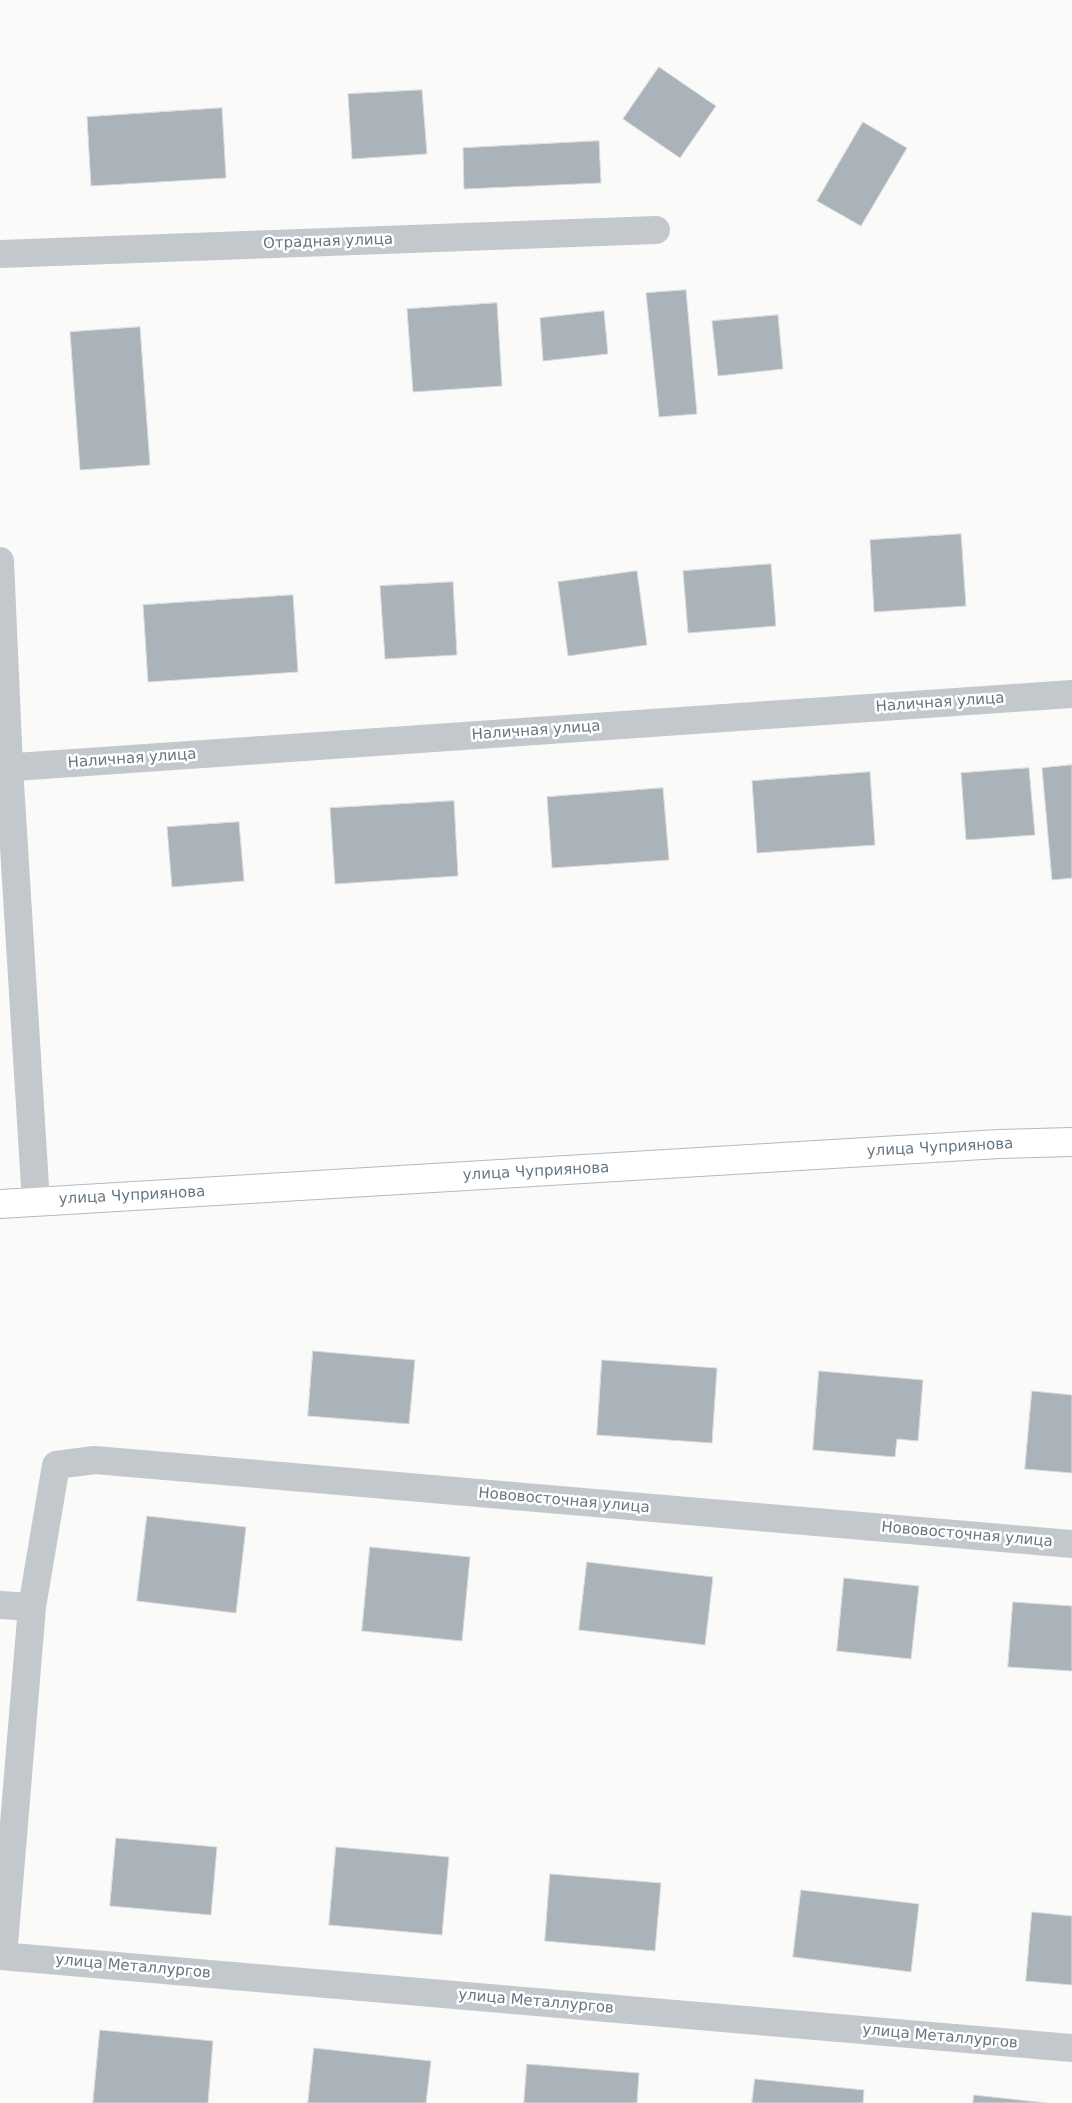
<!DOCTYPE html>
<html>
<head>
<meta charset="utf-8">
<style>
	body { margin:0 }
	canvas { display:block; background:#fafaf8 }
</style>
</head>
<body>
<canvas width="1072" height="2103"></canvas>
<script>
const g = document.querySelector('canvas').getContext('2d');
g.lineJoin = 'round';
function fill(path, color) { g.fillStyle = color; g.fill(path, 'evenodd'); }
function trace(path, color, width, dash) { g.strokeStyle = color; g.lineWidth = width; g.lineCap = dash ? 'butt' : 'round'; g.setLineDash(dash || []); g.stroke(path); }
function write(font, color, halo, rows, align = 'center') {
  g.font = font + ' "DejaVu Sans",sans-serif'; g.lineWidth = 5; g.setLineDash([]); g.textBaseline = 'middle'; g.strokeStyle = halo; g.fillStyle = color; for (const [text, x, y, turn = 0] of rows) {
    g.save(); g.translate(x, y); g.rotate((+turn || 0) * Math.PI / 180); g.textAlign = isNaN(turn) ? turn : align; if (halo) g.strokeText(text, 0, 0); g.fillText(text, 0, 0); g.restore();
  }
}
const building = new Path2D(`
	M659 67 716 106 680 158 623 119Z
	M422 90 427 154 352 159 348 94Z
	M222 108 226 178 91 186 87 117Z
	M863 122 907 148 861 226 817 201Z
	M599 141 601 183 464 189 463 148Z
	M686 290 697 414 659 417 646 293Z
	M497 303 502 386 413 392 407 309Z
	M604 311 608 354 543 361 540 318Z
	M778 315 783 369 718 376 712 321Z
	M140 327 150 465 80 470 70 332Z
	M961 534 966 606 874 612 870 540Z
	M771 564 776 626 688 633 683 571Z
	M637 571 647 645 568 656 558 582Z
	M453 582 457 655 385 659 380 586Z
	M293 595 298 672 148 682 143 605Z
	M1072 765V878L1052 880 1042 768Z
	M1029 768 1035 835 966 840 961 773Z
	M870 772 875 845 757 853 752 781Z
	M663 788 669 860 552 868 547 797Z
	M454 801 458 876 335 884 330 808Z
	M239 822 244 881 172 887 167 827Z
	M313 1351 415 1360 409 1424 308 1416Z
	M602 1360 717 1368 712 1443 597 1435Z
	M819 1371 923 1380 918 1441 897 1439 895 1457 813 1450Z
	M1032 1391 1072 1395V1473L1025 1469Z
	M147 1516 246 1527 236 1613 137 1601Z
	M370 1547 470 1557 462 1641 362 1631Z
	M587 1562 713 1577 705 1645 579 1630Z
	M844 1578 919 1586 911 1659 837 1651Z
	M1013 1602 1072 1606V1671L1008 1667Z
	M116 1838 217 1847 211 1915 110 1906Z
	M336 1847 449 1857 442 1935 329 1925Z
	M550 1874 661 1883 655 1951 545 1941Z
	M801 1890 919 1904 911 1972 793 1957Z
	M1032 1912 1072 1916V1985L1026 1981Z
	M100 2030 213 2041 208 2103H93Z
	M314 2048 431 2061 426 2103H308Z
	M527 2064 639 2073 637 2103H524Z
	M755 2079 864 2090 863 2103H752Z
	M974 2095 1047 2103H973Z`);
fill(building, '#aab3b9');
trace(building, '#dcdcda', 1);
const secondary = new Path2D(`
	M0 1204 999 1144 1072 1142`);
trace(secondary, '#b3babf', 30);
trace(new Path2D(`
	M0 254 656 230
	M0 561 9 767 36 1202
	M0 768 1072 694
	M0 1605 32 1607
	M0 1956 1072 2048
	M3 1956 32 1607 56 1465 95 1460 1072 1544`), '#c3c8cc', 28);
trace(secondary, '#fff', 28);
write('15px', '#657683', '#fff', [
	["Отрадная улица",328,242,-2],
	["Наличная улица",940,703,-4],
	["Наличная улица",536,731,-4],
	["Наличная улица",132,759,-4],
	["улица Чуприянова",940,1148,-3],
	["улица Чуприянова",536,1172,-3],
	["улица Чуприянова",132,1196,-3],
	["Нововосточная улица",564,1501,5],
	["Нововосточная улица",967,1535,5],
	["улица Металлургов",133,1967,5],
	["улица Металлургов",536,2002,5],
	["улица Металлургов",940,2037,5]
]);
</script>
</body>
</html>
